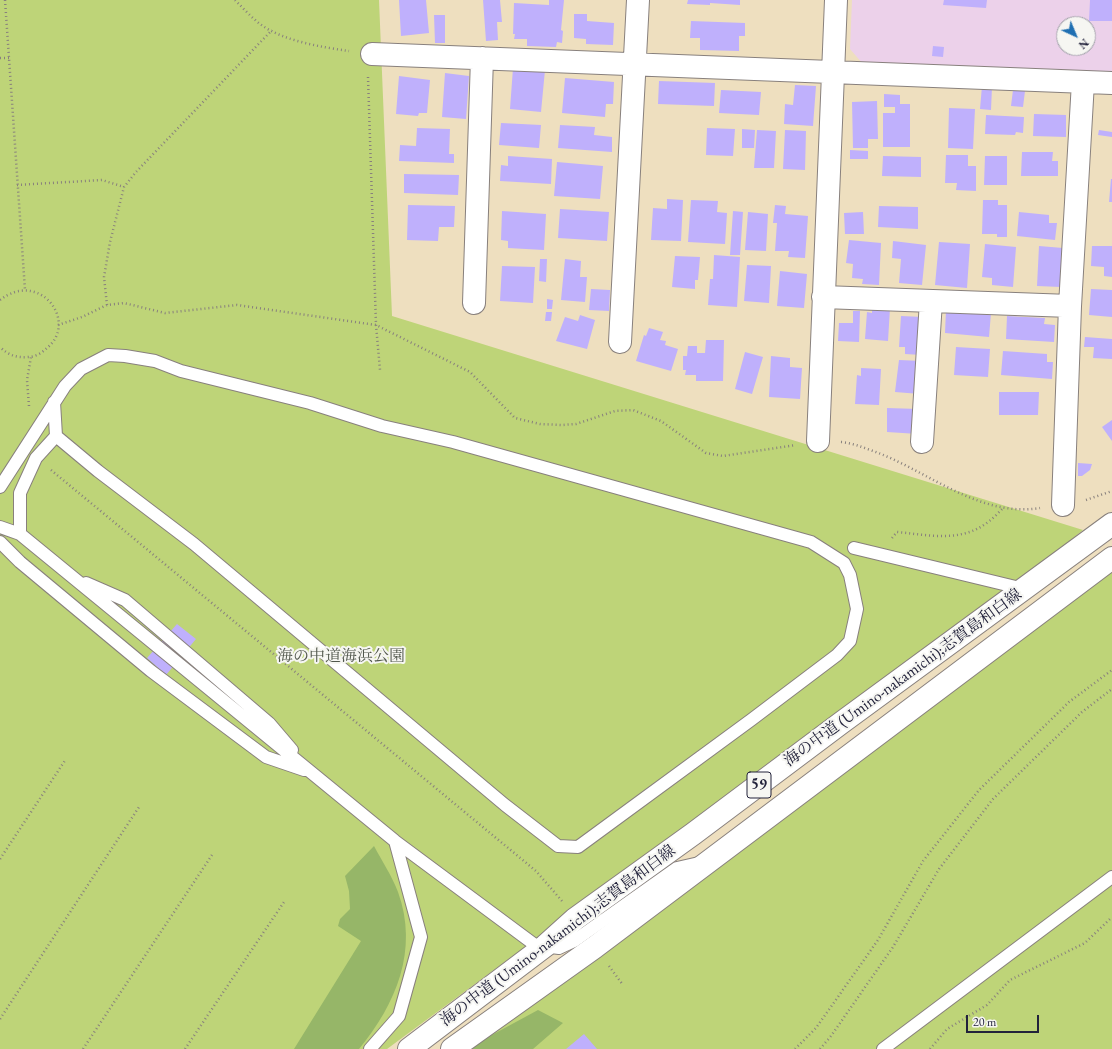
<!DOCTYPE html>
<meta charset="utf-8">
<style>
body{margin:0}
#map{position:relative;width:1112px;height:1049px;overflow:hidden;background:#eedfbf;font-family:"EB Garamond",serif}
canvas{display:block}
.north{position:absolute;left:1056px;top:16px;width:40px;height:40px;box-sizing:border-box;background:#f6f6f2;border:1px solid #a1a1a9;border-radius:50%;rotate:136deg;font-size:11px;font-weight:700;line-height:16px;text-align:center;color:#22223b}
.north::after{content:'';display:block;margin:auto;width:14px;height:18px;background:#1f6fb2;clip-path:polygon(50% 0,100% 100%,50% 72%,0 100%)}
.scale{position:absolute;left:966px;top:1015px;width:73px;height:18px;box-sizing:border-box;border:2px solid #22223b;border-top:0;padding-left:5px;font-size:12px;line-height:14px;white-space:nowrap;color:#22223b;-webkit-text-stroke:3px #f6f6f2;paint-order:stroke}
</style>
<div id="map">
<canvas width="1112" height="1049"></canvas>
<div class="north">N</div>
<div class="scale">20 m</div>
</div>
<script>
const g = document.querySelector('canvas').getContext('2d');
g.lineJoin = 'round';
function fillPath(path, color) { g.fillStyle = color; g.fill(path, 'evenodd'); }
function strokePath(path, color, width, dash) { g.strokeStyle = color; g.lineWidth = width; g.lineCap = dash ? 'butt' : 'round'; g.setLineDash(dash || []); g.stroke(path); }
function drawText(font, color, halo, rows, align = 'center') {
  g.font = font + ' "EB Garamond","Noto Serif JP",serif'; g.lineWidth = 4; g.setLineDash([]); g.textBaseline = 'middle'; g.strokeStyle = halo; g.fillStyle = color; for (const [text, x, y, turn = 0] of rows) {
    g.save(); g.translate(x, y); g.rotate((+turn || 0) * Math.PI / 180); g.textAlign = isNaN(turn) ? turn : align; if (halo) g.strokeText(text, 0, 0); g.fillText(text, 0, 0); g.restore();
  }
}
fillPath(new Path2D(`
 M 852,0 L 1112,0 L 1112,75 L 863,64 L 850,49 ZM 1064,24 L 1088,24 L 1088,48 L 1064,48 Z`), '#ecd1ea');
fillPath(new Path2D(`
 M 0,0 L 379,0 L 392,316 L 1083,530 L 1026,577 L 387,1049 L 0,1049 Z
 M 1112,568 L 1112,1049 L 460,1049 Z`), '#bed478');
fillPath(new Path2D(`
 M 374,846 C 382,861 392,876 398,892 C 419,950 396,1004 359,1049 L 294,1049 L 361,941 L 338,926 L 340,919 L 350,909 L 349,891 L 345,876 Z
 M 538,1010 L 563,1023 L 533,1049 L 466,1049 Z`), '#96b668');
fillPath(new Path2D(`
 M 399,0 L 426,0 L 429,33 L 401,36 Z
 M 483,0 L 500,0 L 502,22 L 497,22 L 498,40 L 486,41 Z
 M 549,0 L 564,0 L 561,30 L 563,31 L 562,43 L 557,42 L 556,47 L 527,46 L 527,39 L 514,39 L 515,34 L 513,34 L 514,3 L 549,5 Z
 M 688,0 L 740,0 L 740,5 L 710,3 L 710,5 L 687,4 Z
 M 944,0 L 987,0 L 986,8 L 943,5 Z
 M 1090,0 L 1112,0 L 1112,21 L 1089,21 Z
 M 574,14 L 587,14 L 587,21 L 614,23 L 613,45 L 586,44 L 586,39 L 574,38 Z
 M 434,15 L 445,15 L 445,43 L 435,43 Z
 M 691,21 L 745,23 L 745,36 L 739,36 L 739,51 L 700,50 L 700,38 L 690,38 Z
 M 933,46 L 944,47 L 943,57 L 932,56 Z
 M 513,68 L 545,70 L 541,112 L 510,109 Z
 M 445,73 L 469,76 L 466,119 L 442,117 Z
 M 399,76 L 430,80 L 427,113 L 419,113 L 418,116 L 396,114 Z
 M 565,78 L 614,82 L 613,104 L 606,104 L 605,117 L 562,113 Z
 M 659,81 L 715,83 L 714,106 L 658,104 Z
 M 795,85 L 816,86 L 813,126 L 784,124 L 785,104 L 793,105 Z
 M 982,86 L 992,87 L 991,110 L 980,109 Z
 M 721,90 L 761,92 L 759,115 L 719,113 Z
 M 1013,90 L 1025,91 L 1023,107 L 1011,106 Z
 M 884,94 L 900,95 L 900,104 L 910,104 L 910,147 L 883,147 L 883,113 L 895,113 L 895,107 L 884,107 Z
 M 877,101 L 878,139 L 868,139 L 868,148 L 853,148 L 852,102 Z
 M 949,108 L 975,109 L 973,149 L 948,148 Z
 M 1034,114 L 1066,115 L 1066,137 L 1033,136 Z
 M 986,115 L 1024,117 L 1023,133 L 1016,132 L 1015,135 L 985,134 Z
 M 501,123 L 541,125 L 539,148 L 499,145 Z
 M 560,125 L 595,127 L 594,135 L 612,137 L 612,152 L 558,148 Z
 M 417,128 L 450,129 L 449,154 L 454,154 L 454,163 L 399,161 L 400,145 L 416,146 Z
 M 707,128 L 735,129 L 733,156 L 706,155 Z
 M 742,129 L 755,130 L 754,148 L 742,148 Z
 M 757,130 L 776,131 L 774,168 L 754,168 Z
 M 785,130 L 806,131 L 805,170 L 783,169 Z
 M 1099,130 L 1112,132 L 1112,137 L 1098,135 Z
 M 850,150 L 868,151 L 868,159 L 850,159 Z
 M 1022,152 L 1053,152 L 1052,161 L 1058,161 L 1058,176 L 1021,176 Z
 M 946,155 L 968,155 L 968,166 L 976,166 L 976,191 L 956,190 L 957,183 L 945,183 Z
 M 508,156 L 552,159 L 551,184 L 500,181 L 501,165 L 508,166 Z
 M 883,156 L 921,157 L 921,177 L 882,176 Z
 M 985,156 L 1007,156 L 1007,185 L 984,185 Z
 M 557,162 L 603,166 L 600,199 L 554,196 Z
 M 404,174 L 459,175 L 458,195 L 404,193 Z
 M 1111,179 L 1112,179 L 1112,202 L 1109,202 Z
 M 667,199 L 683,200 L 681,241 L 651,240 L 653,208 L 667,209 Z
 M 691,200 L 718,201 L 717,212 L 727,213 L 725,244 L 688,242 Z
 M 983,200 L 998,200 L 998,205 L 1007,205 L 1007,237 L 997,237 L 997,234 L 982,234 Z
 M 408,205 L 455,206 L 454,227 L 439,227 L 438,241 L 407,240 Z
 M 775,205 L 786,206 L 785,214 L 808,216 L 805,258 L 788,257 L 789,251 L 775,251 L 777,223 L 773,223 Z
 M 879,206 L 918,207 L 918,229 L 878,227 Z
 M 560,209 L 609,212 L 607,241 L 558,238 Z
 M 502,211 L 546,214 L 544,250 L 508,248 L 508,241 L 501,240 Z
 M 733,211 L 743,212 L 740,255 L 730,255 Z
 M 748,212 L 768,214 L 766,251 L 745,250 Z
 M 863,212 L 864,234 L 845,234 L 844,213 Z
 M 1019,212 L 1049,215 L 1049,223 L 1057,223 L 1055,240 L 1017,236 Z
 M 849,240 L 881,243 L 879,285 L 862,284 L 863,279 L 852,278 L 853,264 L 846,263 Z
 M 893,241 L 926,245 L 922,285 L 899,283 L 901,259 L 892,258 Z
 M 939,242 L 970,244 L 967,288 L 935,285 Z
 M 985,244 L 1016,247 L 1013,287 L 992,285 L 992,278 L 982,277 Z
 M 1039,246 L 1063,248 L 1061,287 L 1037,286 Z
 M 1092,246 L 1112,246 L 1112,277 L 1104,276 L 1104,267 L 1091,266 Z
 M 714,255 L 740,257 L 737,307 L 708,305 L 710,279 L 713,279 Z
 M 675,256 L 700,257 L 698,280 L 695,280 L 695,289 L 672,287 Z
 M 540,259 L 547,259 L 546,282 L 539,281 Z
 M 565,259 L 581,261 L 580,277 L 587,277 L 585,302 L 561,300 Z
 M 747,265 L 771,266 L 769,303 L 744,301 Z
 M 502,266 L 535,267 L 533,303 L 500,301 Z
 M 780,271 L 807,274 L 804,308 L 777,306 Z
 M 591,289 L 610,290 L 609,311 L 589,310 Z
 M 1091,289 L 1112,290 L 1112,317 L 1089,315 Z
 M 547,299 L 553,300 L 552,309 L 547,309 Z
 M 872,306 L 890,308 L 888,341 L 865,339 L 867,312 L 872,313 Z
 M 946,310 L 991,313 L 989,337 L 945,333 Z
 M 853,311 L 860,311 L 859,342 L 838,341 L 839,323 L 853,323 Z
 M 546,312 L 552,312 L 551,321 L 545,321 Z
 M 580,315 L 595,320 L 587,349 L 556,341 L 565,317 L 578,321 Z
 M 901,316 L 923,317 L 922,355 L 905,354 L 905,347 L 899,347 Z
 M 1007,316 L 1045,318 L 1044,324 L 1055,325 L 1054,342 L 1006,339 Z
 M 649,328 L 663,332 L 660,340 L 666,341 L 665,345 L 678,349 L 671,371 L 636,361 L 644,335 L 646,336 Z
 M 1085,337 L 1112,339 L 1112,359 L 1093,358 L 1094,347 L 1084,347 Z
 M 706,340 L 724,340 L 723,381 L 696,381 L 696,375 L 685,375 L 686,370 L 683,370 L 683,356 L 687,356 L 688,346 L 697,346 L 697,353 L 705,353 Z
 M 956,347 L 990,349 L 988,377 L 954,375 Z
 M 1003,351 L 1047,354 L 1047,362 L 1053,362 L 1052,379 L 1001,375 Z
 M 745,352 L 763,357 L 752,394 L 735,389 Z
 M 771,356 L 790,358 L 790,367 L 802,368 L 800,399 L 769,397 Z
 M 899,360 L 922,361 L 920,394 L 895,392 Z
 M 861,368 L 881,369 L 879,405 L 855,404 L 857,375 L 861,376 Z
 M 999,392 L 1039,392 L 1038,415 L 999,415 Z
 M 887,408 L 919,409 L 918,434 L 887,432 Z
 M 1112,420 L 1112,441 L 1102,427 Z
 M 1078,463 L 1092,464 L 1090,470 L 1082,476 L 1078,476 Z
 M 177,624 L 196,639 L 166,675 L 147,658 Z
 M 584,1034 L 597,1049 L 566,1049 Z`), '#bfb0fc');
const lane = new Path2D(`
 M 54,402 L 56,436 L 36,458 L 20,493 L 20,534 L 395,841 L 535,945 L 559,948 L 574,941 L 677,868 L 699,863
 M 0,487 L 65,386 L 81,369 L 108,355 L 125,356 L 155,361 L 181,371 L 310,403 L 382,426 L 453,442 L 811,542 L 844,563 L 850,575 L 857,609 L 850,641 L 837,655 L 751,720 L 578,847 L 558,846 L 505,805 L 194,544 L 98,471 L 56,436
 M 0,527 L 20,534
 M 0,542 L 20,562 L 151,671 L 266,757 L 304,770
 M 854,548 L 1024,589
 M 86,583 L 125,600 L 269,723 L 292,750
 M 370,1049 L 399,1016 L 421,937 L 395,841
 M 883,1049 L 1112,877`);
const street = new Path2D(`
 M 372,54 L 1112,83
 M 823,297 L 1070,306
 M 474,303 L 482,58
 M 620,342 L 638,0
 M 818,441 L 836,0
 M 922,442 L 931,301
 M 1063,505 L 1070,306 L 1083,82`);
const primary = new Path2D(`
 M 409,1049 L 545,946 L 575,919 L 693,834 L 841,723 L 1112,524
 M 452,1049 L 595,947 L 1112,558`);
strokePath(lane, '#88807d', 14);
strokePath(street, '#88807d', 24);
strokePath(primary, '#88807d', 24);
strokePath(new Path2D(`
 M 5,0 L 25,290
 M 235,0 C 243,8 251,17 260,24 C 283,41 321,47 349,51
 M 0,58 L 9,58
 M 368,77 L 376,325 L 380,370
 M 17,185 L 102,180 L 124,187
 M 0,300 C 40,269 79,322 47,348 C 42,353 35,357 28,357 C 17,358 8,355 0,347
 M 107,305 L 104,277 L 110,242 L 124,187 L 136,172 L 272,30
 M 58,325 L 82,317 L 107,305 L 124,303 L 165,313 L 237,305 L 376,325 L 470,372 L 515,418 L 540,424 L 562,425 L 576,424 L 615,411 L 633,410 L 661,421 L 706,453 L 723,456 L 796,445
 M 29,406 L 27,380 L 31,357
 M 841,442 C 852,443 862,447 873,451 C 927,470 979,518 1040,508
 M 51,470 L 536,871 L 562,901
 M 1086,500 L 1112,491
 M 892,538 L 897,532 C 929,535 961,543 988,522 C 994,518 999,512 1004,507
 M 0,859 L 66,759
 M 609,966 L 623,985
 M 0,1019 L 139,807
 M 83,1049 L 212,855
 M 185,1049 L 284,902
 M 795,1049 L 816,1028 L 878,940 L 923,861 L 979,790 L 1069,702 L 1112,670
 M 820,1049 L 831,1036 L 893,947 L 939,869 L 993,799 L 1082,712 L 1112,689
 M 930,1049 L 947,1029 L 987,1005 L 1010,980 L 1085,943 L 1112,917`), '#88807d', 2.5, [1, 3]);
strokePath(lane, '#fff', 12);
strokePath(street, '#fff', 22);
strokePath(primary, '#fff', 22);
for (const [x, y, w] of [
 [759,785,24]
]) { const box = new Path2D(); box.roundRect(x - w / 2, y - 13, w, 26, 3); g.fillStyle = '#f6f6f2'; g.fill(box); strokePath(box, '#22223b', 1); }
drawText('bold 15px', '#22223b', null, [
 ["59",759,785]
]);
drawText('16px', '#51574d', '#f6f6f2', [
 ["海の中道海浜公園",341,657]
]);
drawText('16px', '#22223b', '#f6f6f2', [
 ["海の中道 (Umino-nakamichi);志賀島和白線",903,678,-36],
 ["海の中道 (Umino-nakamichi);志賀島和白線",558,936,-37]
]);
</script>
